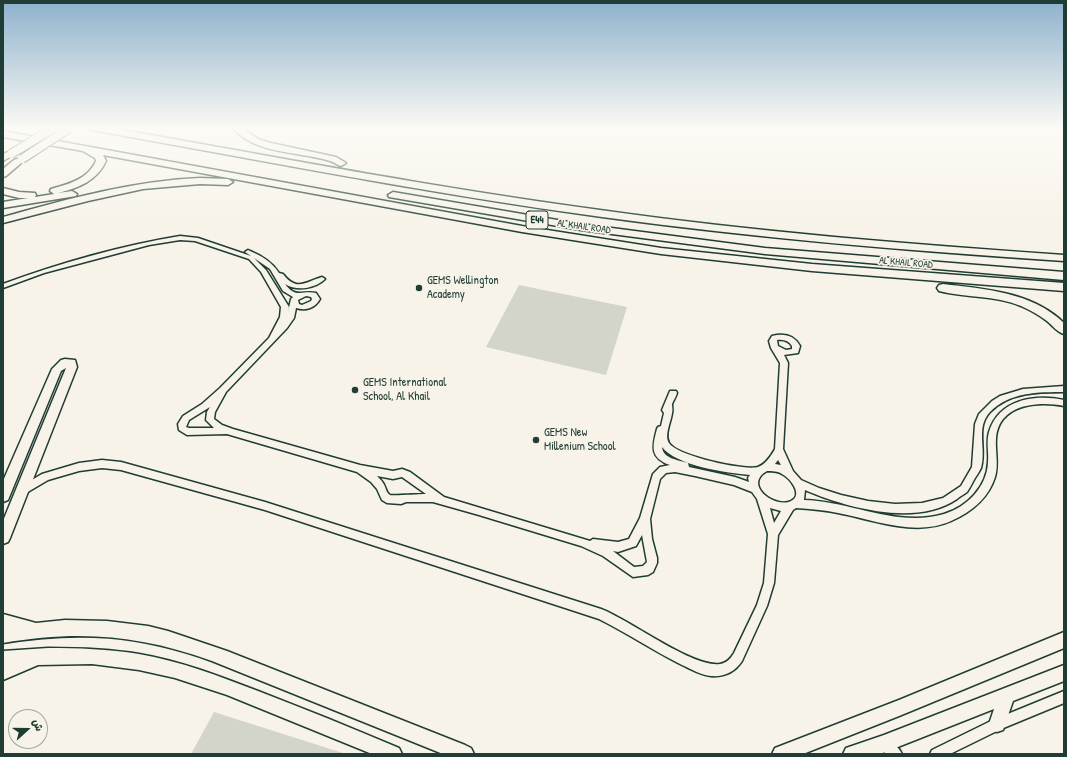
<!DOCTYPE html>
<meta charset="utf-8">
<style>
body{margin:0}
#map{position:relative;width:1067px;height:757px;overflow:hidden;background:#f7f3e8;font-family:"Patrick Hand","Playpen Sans Arabic",sans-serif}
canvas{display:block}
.frame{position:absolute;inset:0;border:4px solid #1f3d34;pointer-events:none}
.north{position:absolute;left:8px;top:709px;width:40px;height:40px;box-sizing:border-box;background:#f7f3e8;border:1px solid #a1aaa0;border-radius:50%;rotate:69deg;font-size:11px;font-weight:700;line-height:16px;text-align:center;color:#1f3d34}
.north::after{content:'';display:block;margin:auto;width:14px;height:18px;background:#1f3d34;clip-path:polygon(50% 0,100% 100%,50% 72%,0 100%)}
</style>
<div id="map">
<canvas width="1067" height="757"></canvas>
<div class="frame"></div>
<div class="north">ش</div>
</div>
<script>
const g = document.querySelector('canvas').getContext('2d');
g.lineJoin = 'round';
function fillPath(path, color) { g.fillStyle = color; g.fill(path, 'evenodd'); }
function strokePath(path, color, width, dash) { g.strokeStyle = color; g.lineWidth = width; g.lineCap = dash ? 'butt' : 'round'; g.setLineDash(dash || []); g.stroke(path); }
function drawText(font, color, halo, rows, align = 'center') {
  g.font = font + ' "Patrick Hand",sans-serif'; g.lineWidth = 3.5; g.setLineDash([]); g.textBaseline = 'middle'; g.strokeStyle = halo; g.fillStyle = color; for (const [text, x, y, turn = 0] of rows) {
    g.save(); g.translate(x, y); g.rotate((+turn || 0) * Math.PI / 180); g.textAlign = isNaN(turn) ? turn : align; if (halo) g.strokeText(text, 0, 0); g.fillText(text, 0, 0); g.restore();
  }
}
fillPath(new Path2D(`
 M 519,285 L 627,307 L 606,375 L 486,347 Z
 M 214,712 L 346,754 L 191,754 Z`), '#d3d5ca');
const street = new Path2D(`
 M 180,236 L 198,238 L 251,256 L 245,252 L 248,250 L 250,251 C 262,256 272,262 279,273 L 283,274 C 297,292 305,282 322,277 L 325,279 C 316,288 297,292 285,284 C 296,299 302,290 316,293 L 320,299 C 315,308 306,311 296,308 L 294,318 L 287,328 L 226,392 L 215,412 L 214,419 L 222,425 L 233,429 L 360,465 L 393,471 L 402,469 L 410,472 L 444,497 L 590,541 L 593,539 L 618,542 L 629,539 L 640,518 L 653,474 L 660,467 L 670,465 C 650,458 652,447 657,429 L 658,427 L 661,426 L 664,413 L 662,410 L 670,391 L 676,391 L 677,393 C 676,397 673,401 672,404 C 672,407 673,410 672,413 C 671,422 664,435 669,443 C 677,456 745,471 758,467 C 766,464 771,456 775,449 L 780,363 L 771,348 L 769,341 L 772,336 C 784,333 794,335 800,346 L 798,353 L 784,355 L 788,363 L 783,449 L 793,471 L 801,480 L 819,488 L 841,495 L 868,501 L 895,504 L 922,503 L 943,498 L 961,486 L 972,467 L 975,424 L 979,414 L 992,401 L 1000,396 L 1023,389 L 1064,386 L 1064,392 C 1039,392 1009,392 990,412 C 975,428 987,449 981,468 C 979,472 977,475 975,478 C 972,483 970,488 967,492 C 965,494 960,496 957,499 C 916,527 847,508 805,490 L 804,500 C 851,501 897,528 944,514 C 967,507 987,487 988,462 C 989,452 986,442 989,432 C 999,399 1035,394 1064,400 L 1064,406 C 1038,401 999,404 996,438 C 995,452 999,464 995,477 C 988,499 971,512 951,521 C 916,537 874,520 838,513 C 824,510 810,509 796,508 L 793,510 L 778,535 L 774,583 L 767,606 L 742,661 C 735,672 724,677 711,676 C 701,675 691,669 682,665 C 654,651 627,633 599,619 L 265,510 L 121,470 L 102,468 L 79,471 L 48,480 L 26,493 L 23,494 L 20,493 L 18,490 L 20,487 L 42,474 L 79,463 L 102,460 L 121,462 L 265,502 L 601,609 C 630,620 693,668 720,664 C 727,663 731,658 734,653 L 757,605 L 764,583 L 768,534 L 757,499 L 752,492 L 734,485 L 695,476 L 675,472 L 666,473 L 660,479 L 650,519 L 652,539 L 657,558 L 657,563 L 653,572 L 648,575 L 633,577 L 603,556 L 581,546 L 479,515 L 433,502 L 406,502 L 401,504 L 387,503 L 382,500 L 377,489 L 371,482 L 357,472 L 227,434 L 187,435 L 179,430 L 178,424 L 183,416 L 202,404 L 220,388 L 269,338 L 280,317 L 281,307 L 261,272 L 249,259 L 195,241 L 180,240 L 149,245 L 44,273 L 3,288 L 3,284 C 60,263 120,246 180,236 ZM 254,258 L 270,269 L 283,291 L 293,297 L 291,299 L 288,312 L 289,307 L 266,270 ZM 306,296 L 311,297 L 312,299 L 311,301 L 302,305 L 299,304 L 298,300 ZM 777,340 C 784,339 789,341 792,346 L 792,349 L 786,350 L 778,346 ZM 210,407 L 207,412 L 206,420 L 214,428 L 189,428 L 186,427 L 189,420 ZM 662,447 C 676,466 728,473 750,475 L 748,478 L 749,482 L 735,477 L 689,467 L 688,463 C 679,460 663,459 662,447 ZM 778,460 L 781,465 L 775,464 ZM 767,471 C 772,471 778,471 782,474 C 790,478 804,495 791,501 C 776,509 742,485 767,471 ZM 377,476 L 393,479 L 402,477 L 426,494 C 420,494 392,496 390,495 C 386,493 386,487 383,483 C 382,481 379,478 377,476 ZM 770,508 L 781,511 L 774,523 ZM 642,535 L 647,562 L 643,566 L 634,567 L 613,551 L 618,552 L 636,546 Z
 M 1064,691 L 1064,703 L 1001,729 L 950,754 L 930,754 L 932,750 L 993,720 Z
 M 884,738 C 891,741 899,747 902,754 L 886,754 L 880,748 L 878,744 L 880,740 Z`);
const secondary = new Path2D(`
 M 65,359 L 75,360 L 77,367 L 10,538 L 8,542 L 3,544 L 3,521 L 66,368 L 61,371 L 8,500 L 3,502 L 3,481 L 52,369 L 61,360 Z
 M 3,614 L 36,623 L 65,620 L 107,621 L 148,626 L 168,631 L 227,651 L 465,745 L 471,748 L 474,754 L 443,754 L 212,661 C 139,635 80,630 3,643 Z
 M 1064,632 L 1064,648 L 899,716 L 803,754 L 772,754 L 775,748 L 899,700 Z
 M 48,648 C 78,648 109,649 139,654 C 180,661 219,676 258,691 C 305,709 352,728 399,748 L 402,754 L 372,754 L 227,695 L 175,678 L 139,670 L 92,664 L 38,665 L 3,680 L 3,651 Z
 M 1064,665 L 1064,681 L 1013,701 L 1003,730 L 997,732 L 991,730 L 989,724 L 994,709 L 880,754 L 843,754 L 846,748 L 884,735 Z`);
const highway = new Path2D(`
 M 87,127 L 106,127 C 271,156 435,188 600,210 C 754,232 909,244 1064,255 L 1064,261 C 910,251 755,238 602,217 C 431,194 261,160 91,130 Z
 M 232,127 L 241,127 L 258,139 L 271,143 L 336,157 L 346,163 L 341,166 C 337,165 334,162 330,161 C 298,151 255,155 232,127 Z
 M 3,131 L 522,226 L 661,248 L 812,264 L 1064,283 L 1064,291 L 812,271 L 661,254 L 522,232 L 103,155 L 106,161 C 97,181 78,188 58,193 L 72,191 L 77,194 L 76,196 L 3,208 L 3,202 L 28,198 L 19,198 L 3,194 L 3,188 L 19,192 L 35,193 L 36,195 L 35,197 L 54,194 L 50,191 L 51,189 C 69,184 88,179 96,161 L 95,158 L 83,151 L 3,137 Z
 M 8,152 L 13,155 L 3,161 L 3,154 Z
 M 17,159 L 20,160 L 22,162 L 20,164 L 6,176 L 3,177 L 3,169 L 14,160 Z
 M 200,178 L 228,179 L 233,182 L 228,185 L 200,184 L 143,189 L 88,201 L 3,223 L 3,217 C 68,199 132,181 200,178 Z
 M 393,192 L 581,224 L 765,248 L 1064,272 L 1064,280 L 765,254 L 581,230 L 389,197 L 388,195 Z
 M 943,284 C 985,289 1032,292 1064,323 L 1064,334 C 1057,332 1053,326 1047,321 C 1039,315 1030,310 1021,306 C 994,295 966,298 939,291 L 937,288 L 939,285 Z`);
strokePath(street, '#1f3d34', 3);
strokePath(secondary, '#1f3d34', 3);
strokePath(highway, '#1f3d34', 3);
fillPath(street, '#f7f3e8');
fillPath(secondary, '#f7f3e8');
fillPath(highway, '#f7f3e8');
const secondaryBridge = new Path2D(`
 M 11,154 L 55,127
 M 22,159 L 71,127`);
strokePath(secondaryBridge, '#1f3d34', 10, []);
strokePath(secondaryBridge, '#f7f3e8', 8);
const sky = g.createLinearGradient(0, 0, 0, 233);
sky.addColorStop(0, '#8db1cc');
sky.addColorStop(0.55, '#fbfaf5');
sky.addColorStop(1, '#fbfaf500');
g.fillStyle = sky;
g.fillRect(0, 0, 1067, 233);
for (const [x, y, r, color] of [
 [419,288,4,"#1f3d34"],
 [355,390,4,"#1f3d34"],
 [536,440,4,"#1f3d34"]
]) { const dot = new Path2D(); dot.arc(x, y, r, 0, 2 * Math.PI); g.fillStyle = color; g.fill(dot); strokePath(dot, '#f7f3e8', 1.5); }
drawText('10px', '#1f3d34', '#f7f3e8', [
 ["AL KHAIL ROAD",584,227,8],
 ["AL KHAIL ROAD",906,263,5]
]);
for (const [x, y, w] of [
 [537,220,22]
]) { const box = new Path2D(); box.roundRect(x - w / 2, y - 9, w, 18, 3); g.fillStyle = '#f7f3e8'; g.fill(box); strokePath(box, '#1f3d34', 1); }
drawText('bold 11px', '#1f3d34', null, [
 ["E44",537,220]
]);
drawText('12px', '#1f3d34', '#f7f3e8', [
 ["GEMS Wellington",427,281],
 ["Academy",427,295],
 ["GEMS International",363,383],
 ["School, Al Khail",363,397],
 ["GEMS New",544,433],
 ["Millenium School",544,447]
], 'left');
</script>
